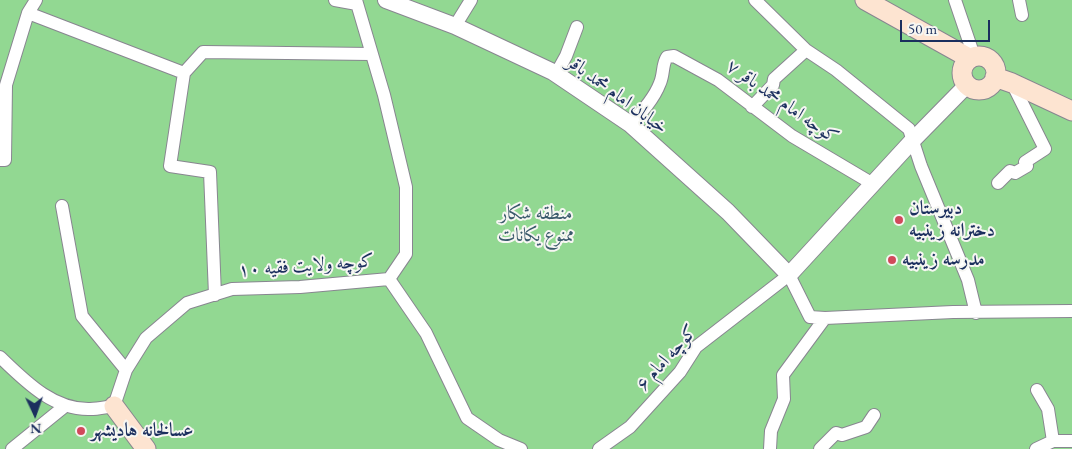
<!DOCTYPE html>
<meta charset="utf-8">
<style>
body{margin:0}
#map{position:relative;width:1072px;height:449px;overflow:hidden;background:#f4ddc3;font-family:"EB Garamond",serif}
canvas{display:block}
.north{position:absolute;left:10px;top:389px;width:50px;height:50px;-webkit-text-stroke:4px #f6f6f2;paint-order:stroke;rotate:177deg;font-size:14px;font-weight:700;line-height:20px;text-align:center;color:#1b2f5e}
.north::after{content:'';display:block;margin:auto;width:18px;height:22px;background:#1b2f5e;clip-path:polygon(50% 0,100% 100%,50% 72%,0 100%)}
.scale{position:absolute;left:900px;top:20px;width:90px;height:22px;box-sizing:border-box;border:2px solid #1b2f5e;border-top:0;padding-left:6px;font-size:15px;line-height:18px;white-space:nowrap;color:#1b2f5e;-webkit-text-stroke:4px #f6f6f2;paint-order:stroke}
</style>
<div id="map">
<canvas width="1072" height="449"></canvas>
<div class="north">N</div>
<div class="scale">50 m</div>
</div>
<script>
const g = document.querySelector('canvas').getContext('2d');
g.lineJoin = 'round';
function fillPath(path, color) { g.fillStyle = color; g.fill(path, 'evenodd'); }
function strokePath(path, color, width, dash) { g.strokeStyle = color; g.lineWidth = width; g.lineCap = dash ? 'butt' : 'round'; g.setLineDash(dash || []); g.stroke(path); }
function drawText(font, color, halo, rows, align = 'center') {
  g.font = font + ' "EB Garamond",Amiri,serif'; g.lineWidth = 4; g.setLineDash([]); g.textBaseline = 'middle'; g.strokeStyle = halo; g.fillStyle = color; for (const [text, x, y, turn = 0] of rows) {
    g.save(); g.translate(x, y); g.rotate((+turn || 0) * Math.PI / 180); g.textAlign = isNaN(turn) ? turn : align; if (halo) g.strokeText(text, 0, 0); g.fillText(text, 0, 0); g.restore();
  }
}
fillPath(new Path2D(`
 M 0,0 L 1072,0 L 1072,449 L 0,449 Z`), '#92d892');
const minor = new Path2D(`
 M 335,0 L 357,4
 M 755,0 L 806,50 L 836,70 L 909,129 L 921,166 L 968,280 L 976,313
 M 955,0 L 974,56
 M 1019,0 L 1022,15
 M 28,13 L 184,73 L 203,52 L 371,54
 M 455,26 L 471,0
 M 184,73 L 170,166 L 210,172 L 215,295
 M 556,74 L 566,56 L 577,27
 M 752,107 L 773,85 L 774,79 L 806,50
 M 630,124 C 642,112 654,99 660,83 C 664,74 662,64 667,57 L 674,56 L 718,80 L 792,136 L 873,184
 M 0,160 L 5,160 L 6,85 L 28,13 L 36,0
 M 998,183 L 1010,171 L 1015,173 L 1027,166 L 1025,162 L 1045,149 L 1012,83
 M 62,206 L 82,316 L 126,370
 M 389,279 L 426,333 L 467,418 L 499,440 L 521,449
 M 0,357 C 25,381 53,410 90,409 C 98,409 106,407 114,406 L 126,370 L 146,338 L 187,303 L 232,289 L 300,287 L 389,279 L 406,254 L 406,187 L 384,95 L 356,0
 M 1037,390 L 1048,409 L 1053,441
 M 12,449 L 65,406
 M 599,449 L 630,427 L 680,372 L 696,347 L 789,275 L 810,317 L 825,318 L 953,312 L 1072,311
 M 770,449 L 771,431 L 784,399 L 783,375 L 825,318
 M 820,449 L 836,433 L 842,435 L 866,427 L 874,415
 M 1036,449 L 1053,441 L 1072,441`);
const tertiary = new Path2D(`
 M 386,0 L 455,26 L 553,72 L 630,124 L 728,212 L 789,275 L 913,140 L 967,85`);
const secondary = new Path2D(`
 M 865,0 L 969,58
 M962 73a17 17 0 1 1 34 0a17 17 0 1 1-34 0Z
 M 995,77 L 1012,83 L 1072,111
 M 114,406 L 146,449`);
strokePath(minor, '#888690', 14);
strokePath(tertiary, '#888690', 18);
strokePath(secondary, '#888690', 21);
strokePath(minor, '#fff', 12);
strokePath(tertiary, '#fff', 16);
strokePath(secondary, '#fde4d1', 19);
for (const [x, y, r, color] of [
 [899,220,5,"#d1495b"],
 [892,260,5,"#d1495b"],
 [81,431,5,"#d1495b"]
]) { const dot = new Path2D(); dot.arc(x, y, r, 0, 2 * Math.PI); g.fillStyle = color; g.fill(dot); strokePath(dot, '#f6f6f2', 2); }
drawText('19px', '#1b2f5e', '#f6f6f2', [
 ["خیابان امام محمد باقر",617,95,36],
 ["کوچه امام محمد باقر ۷",782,102,35],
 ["کوچه ولایت فقیه ۱۰",306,266,-4],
 ["کوچه امام ۶",667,358,-48]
]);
drawText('bold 19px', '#1b2f5e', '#f6f6f2', [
 ["دبیرستان",909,209],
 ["دخترانه زینبیه",909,231],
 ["مدرسه زینبیه",902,260],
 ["عسالخانه هادیشهر",91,431]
], 'left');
drawText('19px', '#39596b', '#f6f6f2', [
 ["منطقه شکار",536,214],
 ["ممنوع یکانات",536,236]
]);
</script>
